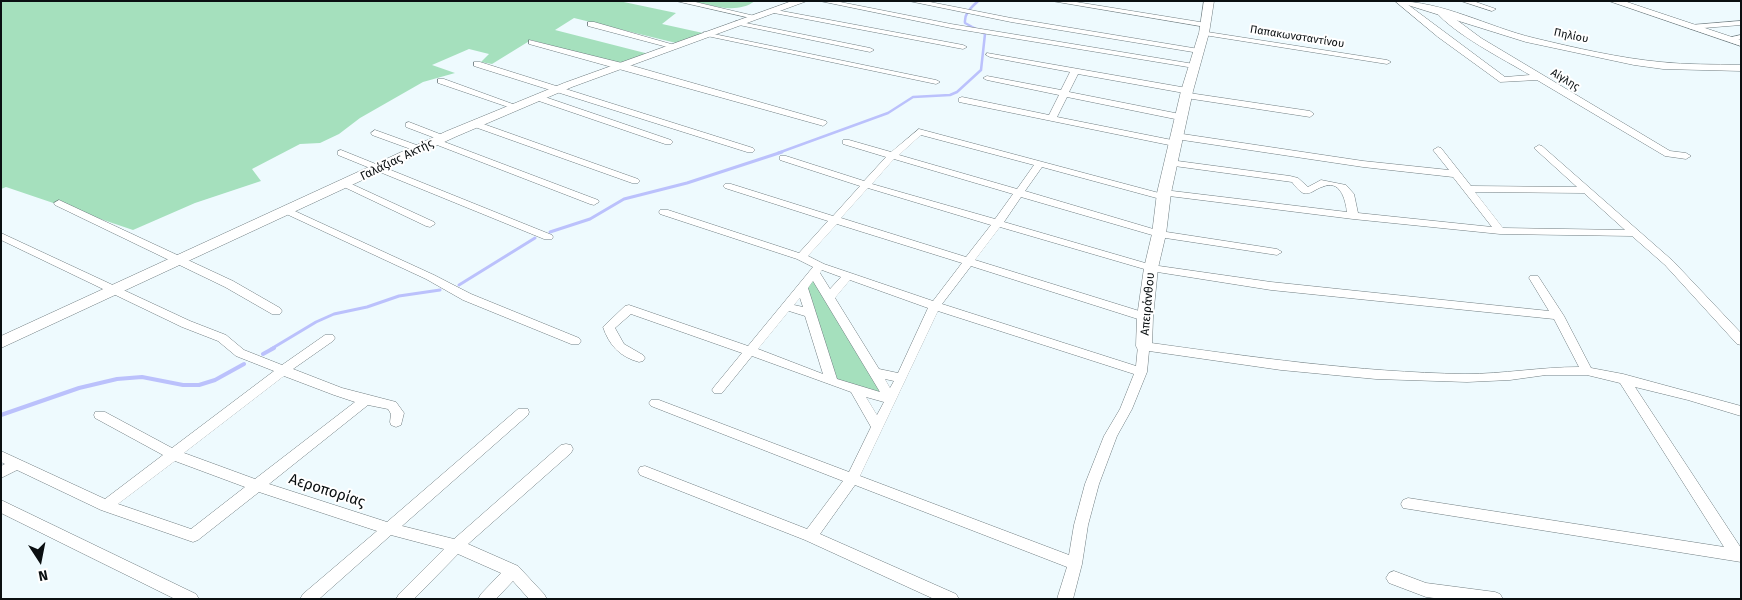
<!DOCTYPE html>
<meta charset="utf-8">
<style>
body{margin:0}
#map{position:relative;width:1742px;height:600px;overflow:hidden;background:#eefafe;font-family:"Fira Sans",sans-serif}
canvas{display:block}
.frame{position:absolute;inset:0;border:2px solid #0a0f11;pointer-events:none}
.north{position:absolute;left:15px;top:535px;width:50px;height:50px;-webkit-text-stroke:4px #fff;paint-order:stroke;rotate:169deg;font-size:14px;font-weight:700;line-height:20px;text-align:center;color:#0a0f11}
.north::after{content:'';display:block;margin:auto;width:18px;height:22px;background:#0a0f11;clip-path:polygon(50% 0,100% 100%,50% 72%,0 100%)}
</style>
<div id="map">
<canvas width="1742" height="600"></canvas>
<div class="frame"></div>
<div class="north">N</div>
</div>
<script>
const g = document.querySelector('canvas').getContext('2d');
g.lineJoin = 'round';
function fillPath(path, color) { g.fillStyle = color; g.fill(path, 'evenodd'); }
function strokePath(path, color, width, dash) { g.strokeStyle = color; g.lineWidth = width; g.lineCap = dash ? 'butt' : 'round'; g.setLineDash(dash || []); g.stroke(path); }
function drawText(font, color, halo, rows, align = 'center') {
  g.font = font + ' "Fira Sans",sans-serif'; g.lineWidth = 4; g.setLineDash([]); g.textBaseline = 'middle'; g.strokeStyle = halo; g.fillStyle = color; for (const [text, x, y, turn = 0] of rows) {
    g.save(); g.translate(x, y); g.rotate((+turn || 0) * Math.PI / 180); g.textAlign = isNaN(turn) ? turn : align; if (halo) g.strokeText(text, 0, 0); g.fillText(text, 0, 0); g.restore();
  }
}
fillPath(new Path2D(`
 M 1,1 L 619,1 L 676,13 L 662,24 L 703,33 L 676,43 L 574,18 L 555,30 L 649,54 L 621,63 L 613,63 L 531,40 L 492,64 L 481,62 L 489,54 L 469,49 L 432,65 L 455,73 L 423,82 L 360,118 L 339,134 L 320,143 L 300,144 L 252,169 L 261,181 L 195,203 L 133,230 L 6,187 L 1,189 Z
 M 691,1 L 755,1 C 736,15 712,5 691,1 Z
 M 814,279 L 882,394 L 837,379 L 807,288 Z`), '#a5e0bd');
strokePath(new Path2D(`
 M 778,153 L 888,113 L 913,97 L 950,95 L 957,92 L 981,70 L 985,34 L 965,23 C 964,13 971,8 978,1`), '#bbc1fc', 2.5);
strokePath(new Path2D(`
 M 550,232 L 590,219 L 624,199 L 687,183 L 782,152
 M 459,285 L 535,238
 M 271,349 L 316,322 L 334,314 L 367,307 L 399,296 L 440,290`), '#bbc1fc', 3);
strokePath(new Path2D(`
 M 263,354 L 274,348
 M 1,415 L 79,388 L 117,379 L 142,377 L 183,385 L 199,385 L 215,380 L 244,364`), '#bbc1fc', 4);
const minor = new Path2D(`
 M 676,1 L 691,1 L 759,17 L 755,19 Z
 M 820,1 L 835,1 L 951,24 L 1194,64 L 1198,66 L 1194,68 L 951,28 Z
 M 909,1 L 925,1 L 1011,18 L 1199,49 L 1203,51 L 1199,53 L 1011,22 Z
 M 1052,1 L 1070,1 L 1206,23 L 1210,25 L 1206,27 Z
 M 1395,1 L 1403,1 L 1505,77 L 1530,75 C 1503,59 1454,34 1435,11 L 1436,9 L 1442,9 L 1481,38 L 1670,151 L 1686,153 L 1691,156 L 1686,159 L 1665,156 L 1537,80 L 1500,82 L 1438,37 Z
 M 1461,1 L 1473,1 L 1496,9 L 1492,11 Z
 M 771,9 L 963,45 L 967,47 L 963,49 L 774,13 L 770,11 Z
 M 736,21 L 870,48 L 874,50 L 870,52 L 739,25 L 736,25 Z
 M 1741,21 L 1741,25 L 1691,29 L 1687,27 L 1691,25 Z
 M 588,22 L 594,22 L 678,46 L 671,48 L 588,26 Z
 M 1201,31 L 1387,60 L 1391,62 L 1387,64 L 1204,35 L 1200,33 Z
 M 704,32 L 936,80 L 940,82 L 936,84 L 707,36 L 703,34 Z
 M 1741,35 L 1741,39 L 1727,41 L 1723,39 Z
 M 529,40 L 626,64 L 826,121 L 827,123 L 823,126 L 820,125 L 529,44 Z
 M 987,53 L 1187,88 L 1191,91 L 1189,93 L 1310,111 L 1314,114 L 1310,117 L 1186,98 L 1182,95 L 1184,93 L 1078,74 L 1069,92 L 1180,114 L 1184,117 L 1180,120 L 1067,97 L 1057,117 L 1177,141 L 1177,145 L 1174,146 L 959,102 L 959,98 L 962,97 L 1049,115 L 1059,95 L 987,80 L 983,78 L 987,76 L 1061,90 L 1070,72 L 990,57 L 986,55 Z
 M 474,62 L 480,62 L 753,148 L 755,150 L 753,152 L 747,152 L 474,66 Z
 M 438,79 L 444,79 L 521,107 L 520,109 L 514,109 L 438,83 Z
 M 539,95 L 671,140 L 673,142 L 671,144 L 665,144 L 536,100 L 535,98 Z
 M 475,121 L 638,179 L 640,181 L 638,183 L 632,183 L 472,126 L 471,124 Z
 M 409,122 L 445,136 L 447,138 L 442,141 L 598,200 L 599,202 L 594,205 L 590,204 L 432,143 L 430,141 L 435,138 L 406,127 L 406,123 Z
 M 919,129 L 1159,193 L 1164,190 L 1347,212 C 1345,198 1340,179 1322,187 C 1315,189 1311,195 1303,193 C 1299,191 1295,186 1292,182 L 1167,165 L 1167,161 L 1170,160 L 1290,176 L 1298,178 L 1308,187 L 1321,180 L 1346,185 L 1354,194 L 1358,213 L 1492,227 L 1453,177 L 1363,167 L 1176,139 L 1171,136 L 1176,133 L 1363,161 L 1449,170 L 1433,150 L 1438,147 L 1441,148 L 1471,186 L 1577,187 L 1534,148 L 1539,145 L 1542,146 L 1673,261 L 1741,333 L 1741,345 L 1737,344 L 1665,265 L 1632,236 L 1500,234 L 1353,219 L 1169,196 L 1167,199 L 1164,200 L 1042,167 L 1025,191 L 1160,231 L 1277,249 L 1282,252 L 1277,255 L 1159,237 L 1021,197 L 1004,222 L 1152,265 L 1271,282 L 1549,311 L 1529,278 L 1530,276 L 1538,276 L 1564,316 L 1591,368 L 1623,374 L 1741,406 L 1741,416 L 1688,400 L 1635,387 L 1741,548 L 1741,562 L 1403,508 L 1401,504 L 1403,500 L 1408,498 L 1724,547 L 1620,383 L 1587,375 L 1546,375 L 1510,380 L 1467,382 L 1376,379 L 1281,370 L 1149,351 L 1147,372 L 1132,409 L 1117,436 L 1099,484 L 1088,525 L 1082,564 L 1073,599 L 1057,599 L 1067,567 L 855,485 L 820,534 L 956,594 L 959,599 L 934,599 L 805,540 L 640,475 L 638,471 L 640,467 L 645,466 L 807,529 L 843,481 L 651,406 L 649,403 L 651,400 L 659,400 L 849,472 L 871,427 L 851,392 L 752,356 L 722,393 L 714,393 L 712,390 L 714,387 L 742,353 L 631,314 L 615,328 L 624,344 L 643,355 L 645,358 L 643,361 L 639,362 C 620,357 609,345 603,327 L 625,306 L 629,305 L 748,346 L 813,267 L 797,259 L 660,214 L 659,212 L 660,210 L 668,210 L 799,253 L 828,221 L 725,188 L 723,186 L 725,184 L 731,184 L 833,216 L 860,186 L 780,160 L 780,156 L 786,156 L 864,181 L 886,157 L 843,144 L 843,140 L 849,140 L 891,152 ZM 921,135 L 1034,165 L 1017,189 L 899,155 ZM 894,159 L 1013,194 L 995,219 L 872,184 ZM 868,188 L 991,225 L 966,257 L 841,218 ZM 1475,192 L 1584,193 L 1625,230 L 1503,228 ZM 837,224 L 962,263 L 933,301 L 824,264 L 808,256 ZM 1000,227 L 1151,271 L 1271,290 L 1554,319 L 1579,367 C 1541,367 1503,374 1465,374 C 1357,372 1251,357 1144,342 L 1138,346 L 1136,366 L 942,304 L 971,266 L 1141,320 L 1145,321 L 1151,317 L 1149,314 L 975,260 ZM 822,270 L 841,277 L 830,289 L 820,273 ZM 850,280 L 928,308 L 898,373 L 879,369 L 835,298 ZM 813,281 L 880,392 L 837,379 L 808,288 ZM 800,298 L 803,307 L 794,305 ZM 789,311 L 805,316 L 823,374 L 758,349 ZM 938,311 L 1134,374 L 1120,409 L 1104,436 L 1085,484 L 1074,525 L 1069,555 L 860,476 ZM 885,379 L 894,381 L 890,388 ZM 866,397 L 884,402 L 877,415 Z
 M 375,130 L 422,147 L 424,149 L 422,151 L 416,151 L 372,135 L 371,133 Z
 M 341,150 L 552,235 L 553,237 L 552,239 L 544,239 L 338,155 L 338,151 Z
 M 345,181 L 434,222 L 435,224 L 430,227 L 426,226 L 342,186 L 340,184 Z
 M 59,200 L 233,281 L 280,308 L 282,311 L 280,314 L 272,314 L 225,287 L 55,205 L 54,203 Z
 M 286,207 L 434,275 L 471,294 L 579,338 L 581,341 L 579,344 L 571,344 L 463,300 L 426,279 L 282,212 L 281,210 Z
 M 1,233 L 190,321 L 226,335 L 244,350 L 282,365 L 325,335 L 333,335 L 335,338 L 333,341 L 293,369 L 342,388 L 396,402 L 404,413 L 401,425 L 396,427 L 391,425 L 390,422 L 391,414 L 388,409 L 368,405 L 269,484 L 387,522 L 518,409 L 528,409 L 529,412 L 528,415 L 402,526 L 454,539 L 561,445 L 566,444 L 571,445 L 573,449 L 571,453 L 468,544 L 518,566 L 544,594 L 547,599 L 529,599 L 513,581 L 496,599 L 478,599 L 481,594 L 501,573 L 458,554 L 414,599 L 396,599 L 399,594 L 444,549 L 391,535 L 319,599 L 300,599 L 303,594 L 377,531 L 259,492 L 198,540 L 193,542 L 101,510 L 17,470 L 1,478 L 1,466 L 5,464 L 1,462 L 1,451 L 105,499 L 163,455 L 95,418 L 94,415 L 95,412 L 105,412 L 172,448 L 274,371 L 236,356 L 218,341 L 182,327 L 1,240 ZM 284,376 L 334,395 L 355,402 L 255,479 L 184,453 ZM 175,461 L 245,487 L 191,529 L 118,504 Z
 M 1,500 L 196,594 L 199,599 L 175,599 L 1,513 Z
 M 1394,571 L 1426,583 L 1495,592 L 1500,594 L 1503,599 L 1442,599 L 1426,597 L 1389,583 L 1386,578 L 1389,573 Z`);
const tertiary = new Path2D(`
 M 792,1 L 807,1 L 572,87 L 455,137 L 1,348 L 1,336 L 447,131 L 564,83 Z
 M 1204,1 L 1214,1 L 1209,33 L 1193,91 L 1171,193 L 1166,234 L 1158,268 L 1153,317 L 1152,346 L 1150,350 L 1144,351 L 1138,350 L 1136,346 L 1137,317 L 1144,268 L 1152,234 L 1157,193 L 1181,91 L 1199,33 Z
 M 1395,1 C 1443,1 1488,27 1534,38 C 1576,48 1619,58 1661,62 C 1687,65 1714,64 1741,65 L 1741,71 L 1663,69 L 1634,65 L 1526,42 Z
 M 1609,1 L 1624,1 L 1741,40 L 1741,46 Z`);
strokePath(minor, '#707d81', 1);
strokePath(tertiary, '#707d81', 1);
fillPath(minor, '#fff');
fillPath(tertiary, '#fff');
drawText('11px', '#0a0f11', '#fff', [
 ["Πηλίου",1571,36,12],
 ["Παπακωνσταντίνου",1297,37,9],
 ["Αίγλης",1565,80,31]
]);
drawText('12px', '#0a0f11', '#fff', [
 ["Γαλάζιας Ακτής",397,160,-26],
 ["Απειράνθου",1148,304,-85]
]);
drawText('15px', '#0a0f11', '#fff', [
 ["Αεροπορίας",327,491,18]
]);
</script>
